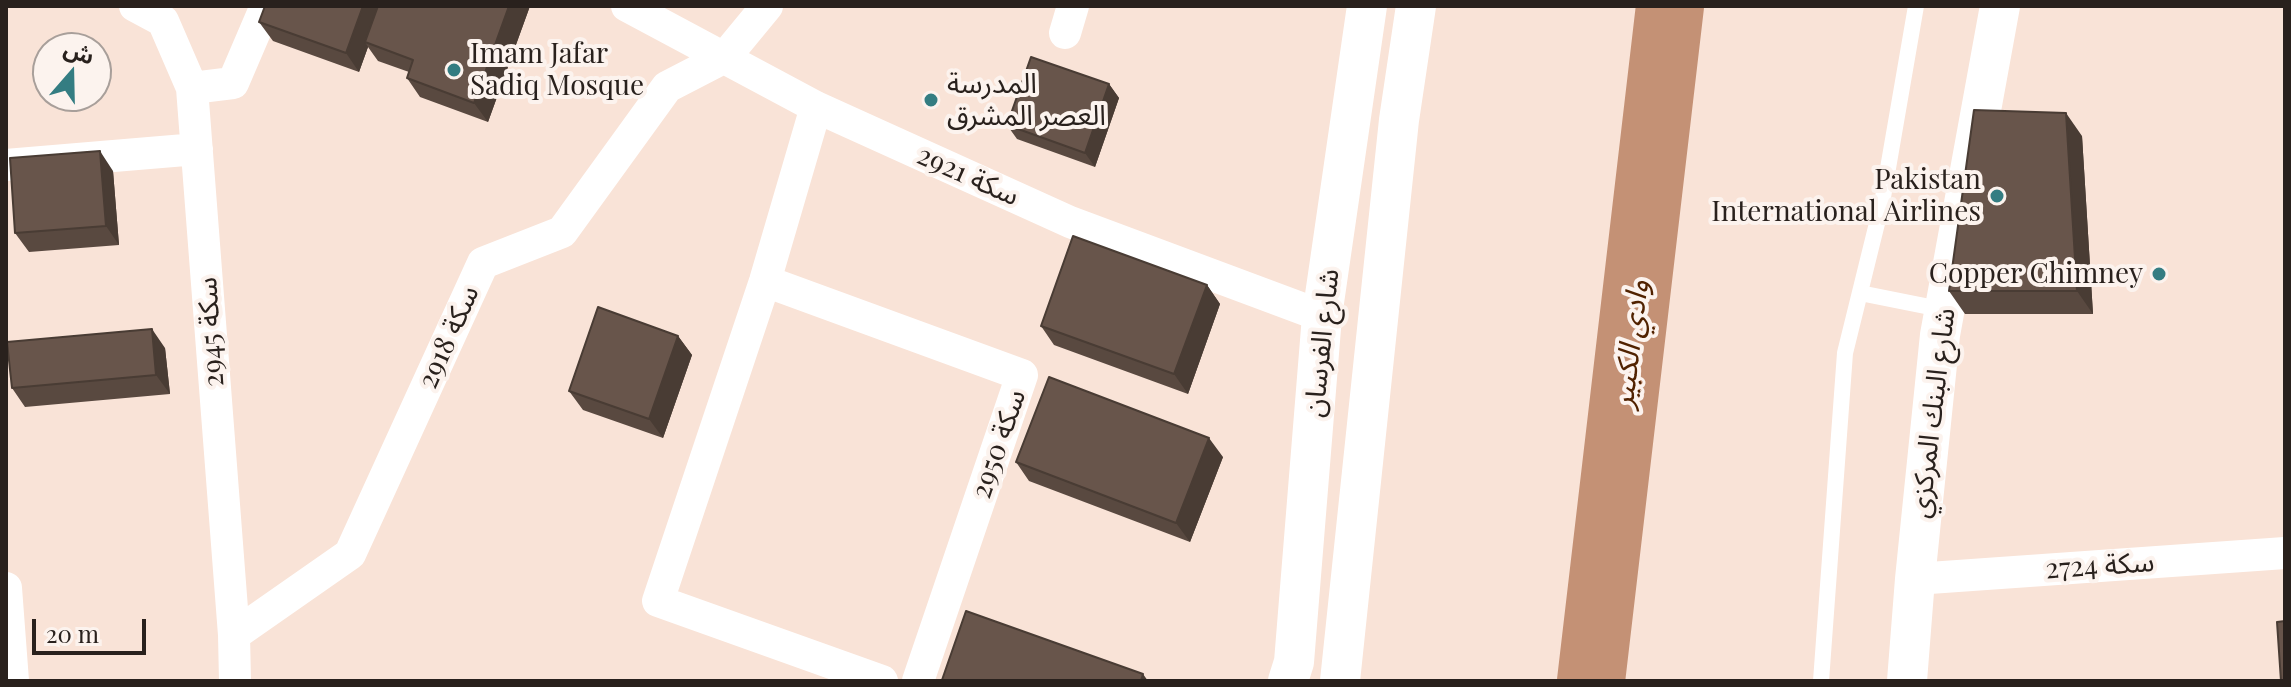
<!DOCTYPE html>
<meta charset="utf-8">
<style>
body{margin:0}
#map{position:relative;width:2291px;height:687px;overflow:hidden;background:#f9e3d7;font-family:"Playfair Display","Noto Sans Arabic",serif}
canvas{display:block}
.frame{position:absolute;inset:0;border:8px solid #29211d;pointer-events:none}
.north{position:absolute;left:32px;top:32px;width:80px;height:80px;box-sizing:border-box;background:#fcf3ee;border:2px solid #a89f9a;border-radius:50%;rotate:20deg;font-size:22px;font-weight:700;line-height:32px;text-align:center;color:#29211d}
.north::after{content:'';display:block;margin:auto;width:28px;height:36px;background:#347d82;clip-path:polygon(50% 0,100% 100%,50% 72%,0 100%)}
.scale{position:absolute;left:32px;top:619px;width:114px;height:36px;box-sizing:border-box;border:4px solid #29211d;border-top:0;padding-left:10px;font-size:24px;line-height:28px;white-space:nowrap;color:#29211d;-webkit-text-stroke:6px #fcf3ee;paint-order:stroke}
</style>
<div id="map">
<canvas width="2291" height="687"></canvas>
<div class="frame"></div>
<div class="north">ش</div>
<div class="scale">20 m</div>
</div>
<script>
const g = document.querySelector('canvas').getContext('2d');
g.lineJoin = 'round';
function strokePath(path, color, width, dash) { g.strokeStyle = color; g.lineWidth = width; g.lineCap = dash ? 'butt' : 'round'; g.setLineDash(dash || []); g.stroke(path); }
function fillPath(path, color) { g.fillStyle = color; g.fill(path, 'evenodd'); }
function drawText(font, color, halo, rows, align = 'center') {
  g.font = font + ' "Playfair Display","Noto Sans Arabic",serif'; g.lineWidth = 8; g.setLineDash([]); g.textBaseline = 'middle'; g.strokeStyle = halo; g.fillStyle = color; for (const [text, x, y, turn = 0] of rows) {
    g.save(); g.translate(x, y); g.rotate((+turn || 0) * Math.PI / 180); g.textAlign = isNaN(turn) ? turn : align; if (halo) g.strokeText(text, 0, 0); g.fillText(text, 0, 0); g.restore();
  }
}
strokePath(new Path2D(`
 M 1591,681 L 1670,6`), '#c49175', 68);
strokePath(new Path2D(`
 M 1860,293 L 1945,310
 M 1821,681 L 1845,353 L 1882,203 L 1916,6`), '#fff', 16);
strokePath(new Path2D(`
 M 135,6 L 163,21 L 192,88 L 234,635 L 235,681
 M 627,6 L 816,107 L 1070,222 L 1322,316
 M 1065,33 L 1073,6
 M 192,88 L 233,83 L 266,6
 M 816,107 L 765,281 L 658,601 L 882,681
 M 6,165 L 197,149
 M 765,281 L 1022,375 L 918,681
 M 1915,579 L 2285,553
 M 6,588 L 13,681
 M 234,635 L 350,554 L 483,263 L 562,232 L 667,87 L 725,57 L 767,6`), '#fff', 32);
strokePath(new Path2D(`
 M 1288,681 L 1294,662 L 1322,316 L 1367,6
 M 1340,681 L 1399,120 L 1416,6
 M 1907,681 L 1915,579 L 1940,335 L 2000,6`), '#fff', 40);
fillPath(new Path2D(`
 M 265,6 L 530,6 L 488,122 L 420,97 L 407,78 L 409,72 L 378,61 L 368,47 L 359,72 L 273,41 L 259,22 Z
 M 1109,84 L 1119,98 L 1095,167 L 1017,139 L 1007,125 Z
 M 2082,136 L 2093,314 L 1965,314 L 1949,291 Z
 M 113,171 L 119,245 L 29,252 L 15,233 Z
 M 1207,285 L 1220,304 L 1188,394 L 1054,345 L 1041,326 Z
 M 678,336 L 692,355 L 663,438 L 583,410 L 569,391 Z
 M 165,348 L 170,394 L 25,407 L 12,388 Z
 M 1223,457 L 1190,542 L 1029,481 L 1016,462 Z`), '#594940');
fillPath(new Path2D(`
 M 363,6 L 383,6 L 365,42 L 368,47 L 359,72 L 346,53 Z
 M 509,6 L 530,6 L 488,122 L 474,103 Z
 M 1109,84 L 1119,98 L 1095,167 L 1085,153 Z
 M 2066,113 L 2082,136 L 2093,314 L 2077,291 Z
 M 100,151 L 113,171 L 119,245 L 106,226 Z
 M 1207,285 L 1220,304 L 1188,394 L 1174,374 Z
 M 152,329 L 165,348 L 170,394 L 156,375 Z
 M 678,336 L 692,355 L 663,438 L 649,419 Z
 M 1209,438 L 1223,457 L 1190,542 L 1176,523 Z
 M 1143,674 L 1148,681 L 1141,681 Z`), '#493c34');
const building = new Path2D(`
 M 265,6 L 363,6 L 346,53 L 259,22 Z
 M 378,6 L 509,6 L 474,103 L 407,78 L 413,60 L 365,42 Z
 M 1031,57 L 1109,84 L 1085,153 L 1007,125 Z
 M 1974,110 L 2066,113 L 2077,291 L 1949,291 Z
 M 100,151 L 106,226 L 15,233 L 10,158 Z
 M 1073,236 L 1207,285 L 1174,374 L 1041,326 Z
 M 598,307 L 678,336 L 649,419 L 569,391 Z
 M 152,329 L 156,375 L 12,388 L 7,342 Z
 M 1049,377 L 1209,438 L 1176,523 L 1016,462 Z
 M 966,611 L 1143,674 L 1141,681 L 946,681 L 942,680 Z
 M 2285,621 L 2285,681 L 2281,681 L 2277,622 Z`);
fillPath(building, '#68554b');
strokePath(building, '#493c34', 2);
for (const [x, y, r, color] of [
 [454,70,8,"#347d82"],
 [931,100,8,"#347d82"],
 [1997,196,8,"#347d82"],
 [2159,274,8,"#347d82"]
]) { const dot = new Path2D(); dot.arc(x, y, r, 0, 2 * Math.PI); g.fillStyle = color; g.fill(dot); strokePath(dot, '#fcf3ee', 3); }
drawText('28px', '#29211d', '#fcf3ee', [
 ["Imam Jafar",470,54],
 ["Sadiq Mosque",470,86],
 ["المدرسة",947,84],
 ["العصر المشرق",947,116],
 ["Pakistan",1981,180,"right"],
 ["International Airlines",1981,212,"right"],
 ["Copper Chimney",2143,274,"right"]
], 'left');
drawText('28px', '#29211d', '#fcf3ee', [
 ["سكة 2921",968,176,24],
 ["سكة 2945",211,332,-94],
 ["سكة 2918",449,337,-66],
 ["شارع الفرسان",1322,343,-84],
 ["شارع البنك المركزي",1933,413,-83],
 ["سكة 2950",999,444,-71],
 ["سكة 2724",2100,566,-4]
]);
drawText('italic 30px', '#512200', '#fcf3ee', [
 ["وادي الكبير",1631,344,-83]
]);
</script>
